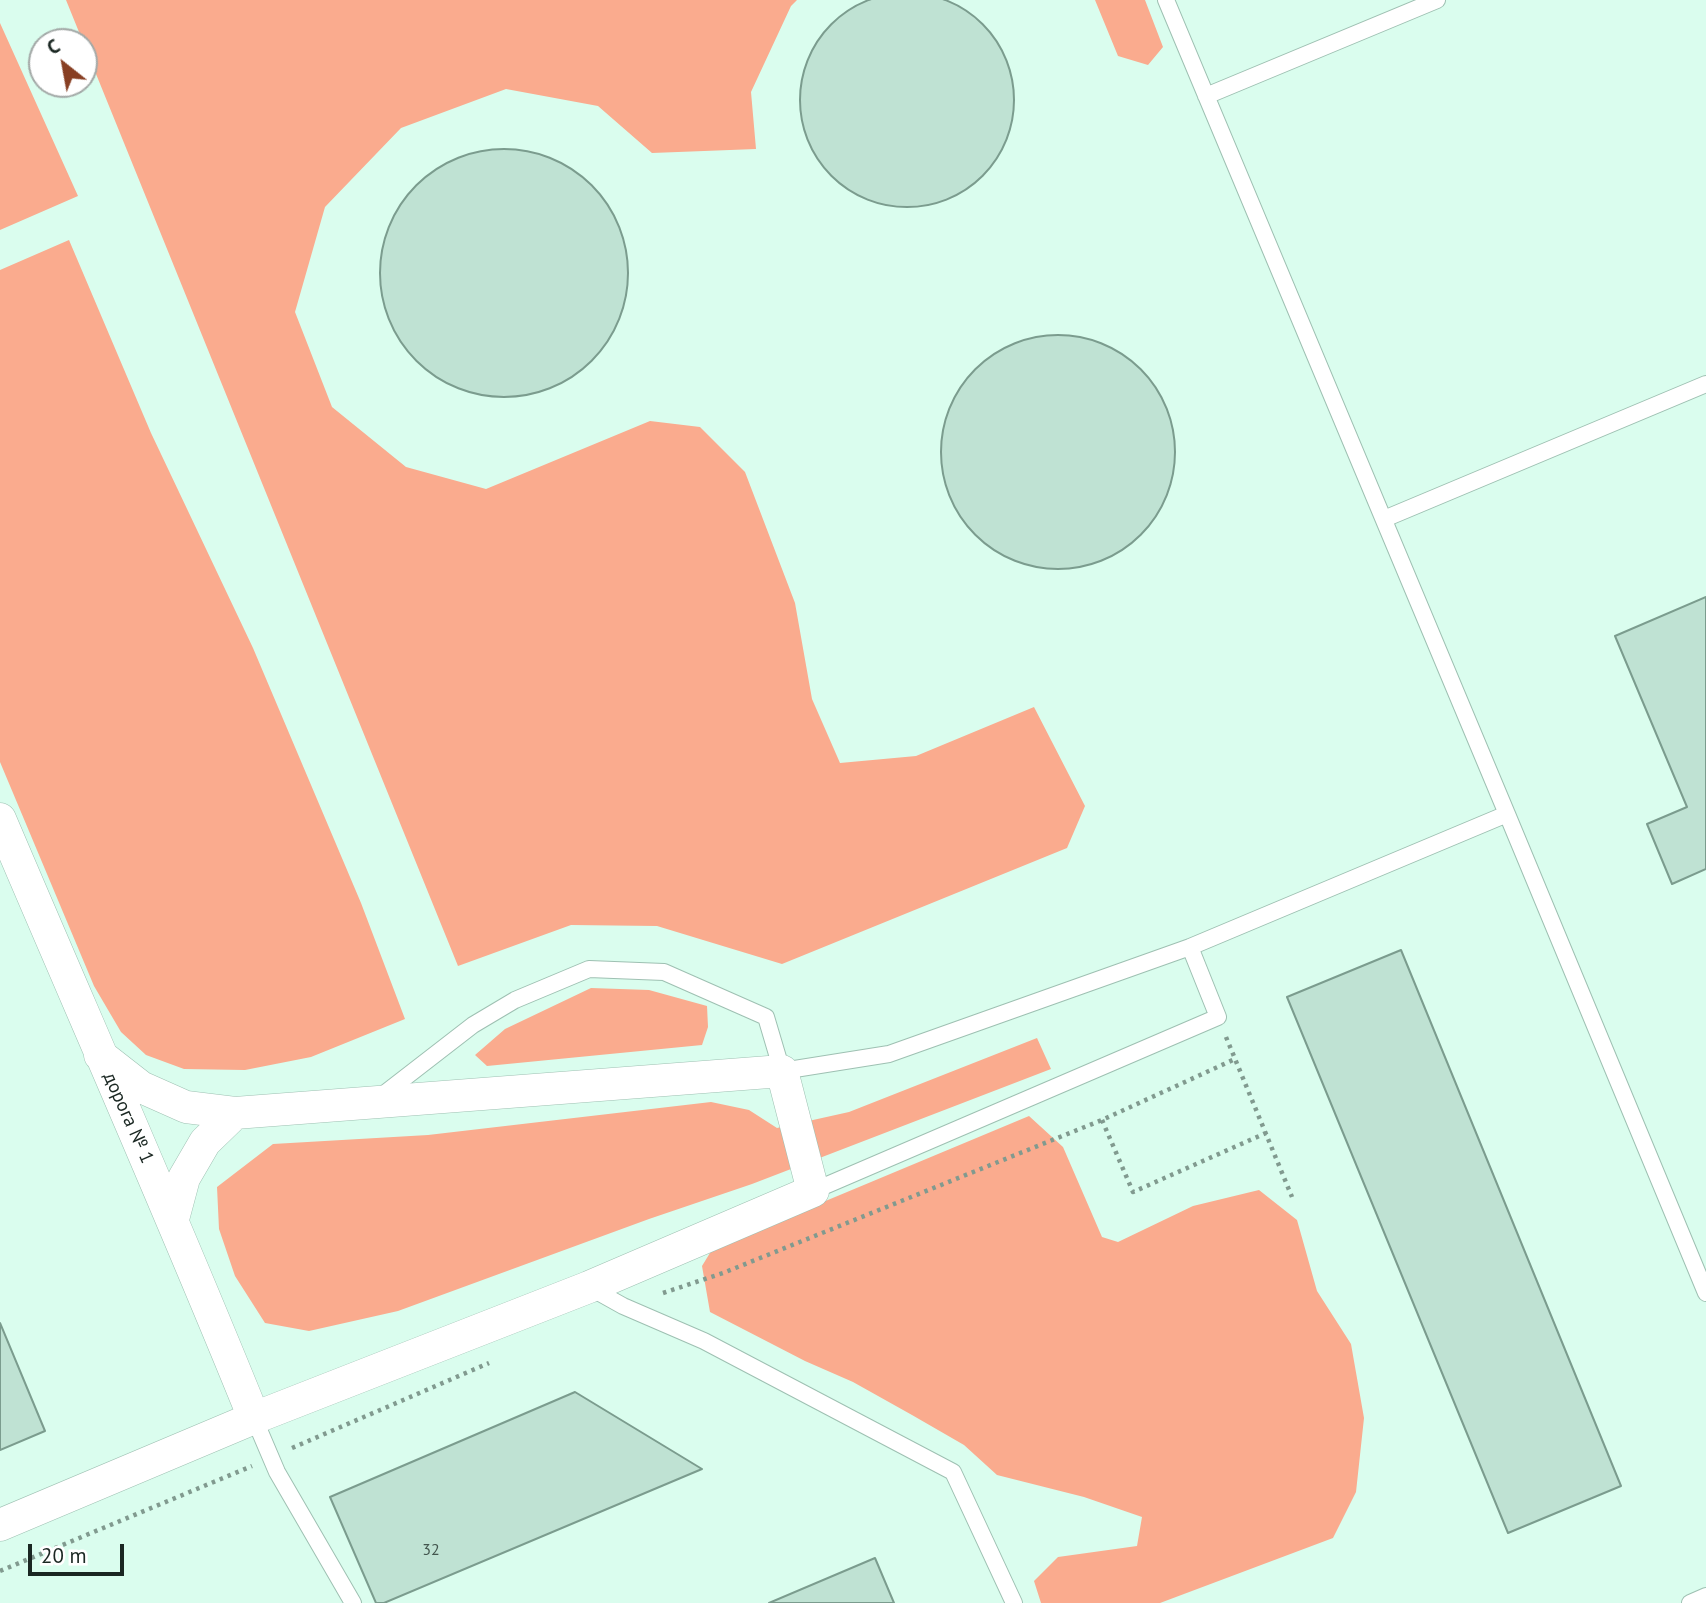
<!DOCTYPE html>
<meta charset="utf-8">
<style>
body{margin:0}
#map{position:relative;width:1706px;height:1603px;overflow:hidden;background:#dafdee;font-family:"PT Sans",sans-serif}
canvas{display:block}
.north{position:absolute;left:28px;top:28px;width:70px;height:70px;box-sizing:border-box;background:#fff;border:2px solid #a3a9a7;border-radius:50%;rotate:329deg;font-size:19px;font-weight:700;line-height:28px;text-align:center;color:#1a2722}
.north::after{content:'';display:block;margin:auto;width:24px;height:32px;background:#883f23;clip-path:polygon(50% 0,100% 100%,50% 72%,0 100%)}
.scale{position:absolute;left:28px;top:1544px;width:96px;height:32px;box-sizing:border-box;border:4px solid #1a2722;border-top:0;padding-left:9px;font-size:21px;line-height:24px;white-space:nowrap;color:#1a2722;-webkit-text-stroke:5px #fff;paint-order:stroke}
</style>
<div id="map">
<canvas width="1706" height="1603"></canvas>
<div class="north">С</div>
<div class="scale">20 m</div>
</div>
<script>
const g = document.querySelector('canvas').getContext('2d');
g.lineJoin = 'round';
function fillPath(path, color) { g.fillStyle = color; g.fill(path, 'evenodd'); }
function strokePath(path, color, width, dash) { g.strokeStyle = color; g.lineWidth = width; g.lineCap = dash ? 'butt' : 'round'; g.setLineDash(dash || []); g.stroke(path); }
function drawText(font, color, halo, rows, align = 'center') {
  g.font = font + ' "PT Sans",sans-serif'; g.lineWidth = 5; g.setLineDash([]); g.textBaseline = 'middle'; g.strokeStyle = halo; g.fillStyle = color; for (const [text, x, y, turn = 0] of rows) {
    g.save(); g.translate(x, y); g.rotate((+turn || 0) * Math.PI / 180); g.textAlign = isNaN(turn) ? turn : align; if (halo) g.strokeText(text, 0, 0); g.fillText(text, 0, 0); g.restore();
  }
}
fillPath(new Path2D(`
 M 66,0 L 797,0 L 791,6 L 751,92 L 756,149 L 652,153 L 598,106 L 506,89 L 401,128 L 325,207 L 295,312 L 332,407 L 406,467 L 486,489 L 650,421 L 700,427 L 745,472 L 795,603 L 812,699 L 840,763 L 916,756 L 1034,707 L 1085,806 L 1067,848 L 782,964 L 657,926 L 571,925 L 458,966 Z
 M 1095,0 L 1145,0 L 1163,47 L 1148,65 L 1118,56 Z
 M 0,23 L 78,196 L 0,230 Z
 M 69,240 L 151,433 L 253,648 L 361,903 L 405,1019 L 311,1057 L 245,1070 L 184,1069 L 146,1055 L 121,1032 L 94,986 L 0,762 L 0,270 Z
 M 591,988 L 649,990 L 707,1006 L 708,1027 L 702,1045 L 487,1066 L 475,1055 L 505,1029 Z
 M 1037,1038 L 1051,1069 L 752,1184 L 649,1219 L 398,1311 L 309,1331 L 265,1323 L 235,1276 L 219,1229 L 217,1187 L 273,1144 L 428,1135 L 711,1102 L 749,1110 L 777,1128 L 849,1112 Z
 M 1029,1116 L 1063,1147 L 1102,1237 L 1118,1242 L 1193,1206 L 1259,1190 L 1297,1220 L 1317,1291 L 1351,1344 L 1364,1418 L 1356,1492 L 1333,1538 L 1160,1603 L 1041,1603 L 1034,1581 L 1058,1557 L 1137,1546 L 1142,1517 L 1084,1497 L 997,1475 L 964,1445 L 912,1415 L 853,1382 L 805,1361 L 710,1312 L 702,1266 L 713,1248 Z`), '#faab8e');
const building = new Path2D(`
 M800 100a107 107 0 1 1 214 0a107 107 0 1 1-214 0Z
 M380 273a124 124 0 1 1 248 0a124 124 0 1 1-248 0Z
 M941 452a117 117 0 1 1 234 0a117 117 0 1 1-234 0Z
 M 1706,597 L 1706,869 L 1672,884 L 1647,824 L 1687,807 L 1615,636 Z
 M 1401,950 L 1621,1486 L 1508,1533 L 1287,997 Z
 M 0,1323 L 45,1431 L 0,1450 Z
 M 575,1392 L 702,1469 L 384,1603 L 376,1603 L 330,1497 Z
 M 875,1558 L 894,1603 L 769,1603 Z`);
fillPath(building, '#bfe2d3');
strokePath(building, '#7b9c8e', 2);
const service = new Path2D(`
 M 1166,0 L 1507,814 L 1190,947
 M 1206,96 L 1437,0
 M 1384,519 L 1706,384
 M 1507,814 L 1706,1293
 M 380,1097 L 473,1025 L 515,1000 L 589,969 L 664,972 L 766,1017 L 782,1071 L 889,1054 L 1190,947 L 1218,1017 L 813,1191
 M 589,1287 L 623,1306 L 704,1341 L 953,1472 L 1014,1603
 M 254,1418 L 277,1472 L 353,1603
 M 1690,1603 L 1706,1596`);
const minor = new Path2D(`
 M 0,819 C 85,1019 173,1217 254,1418
 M 173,1219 L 184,1178 L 205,1142 L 235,1113
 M 0,1525 L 254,1418 L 589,1287 L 813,1191 L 782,1071 L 235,1113 L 186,1107 L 141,1087 L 100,1055`);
strokePath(service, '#9ec0b2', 18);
strokePath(minor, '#9ec0b2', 33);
strokePath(new Path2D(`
 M 1226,1037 L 1292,1197
 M 1102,1120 L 1133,1192 L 1266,1133
 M 663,1293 L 723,1273 L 1102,1120 L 1235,1059
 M 292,1448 L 489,1363
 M 0,1571 L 252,1466`), '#819a8f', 4.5, [3.5, 5]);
strokePath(service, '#fff', 16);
strokePath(minor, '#fff', 32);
drawText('16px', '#43564e', null, [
 ["32",431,1550]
]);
drawText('19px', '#1a2722', '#fff', [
 ["дорога № 1",128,1118,66]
]);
</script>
